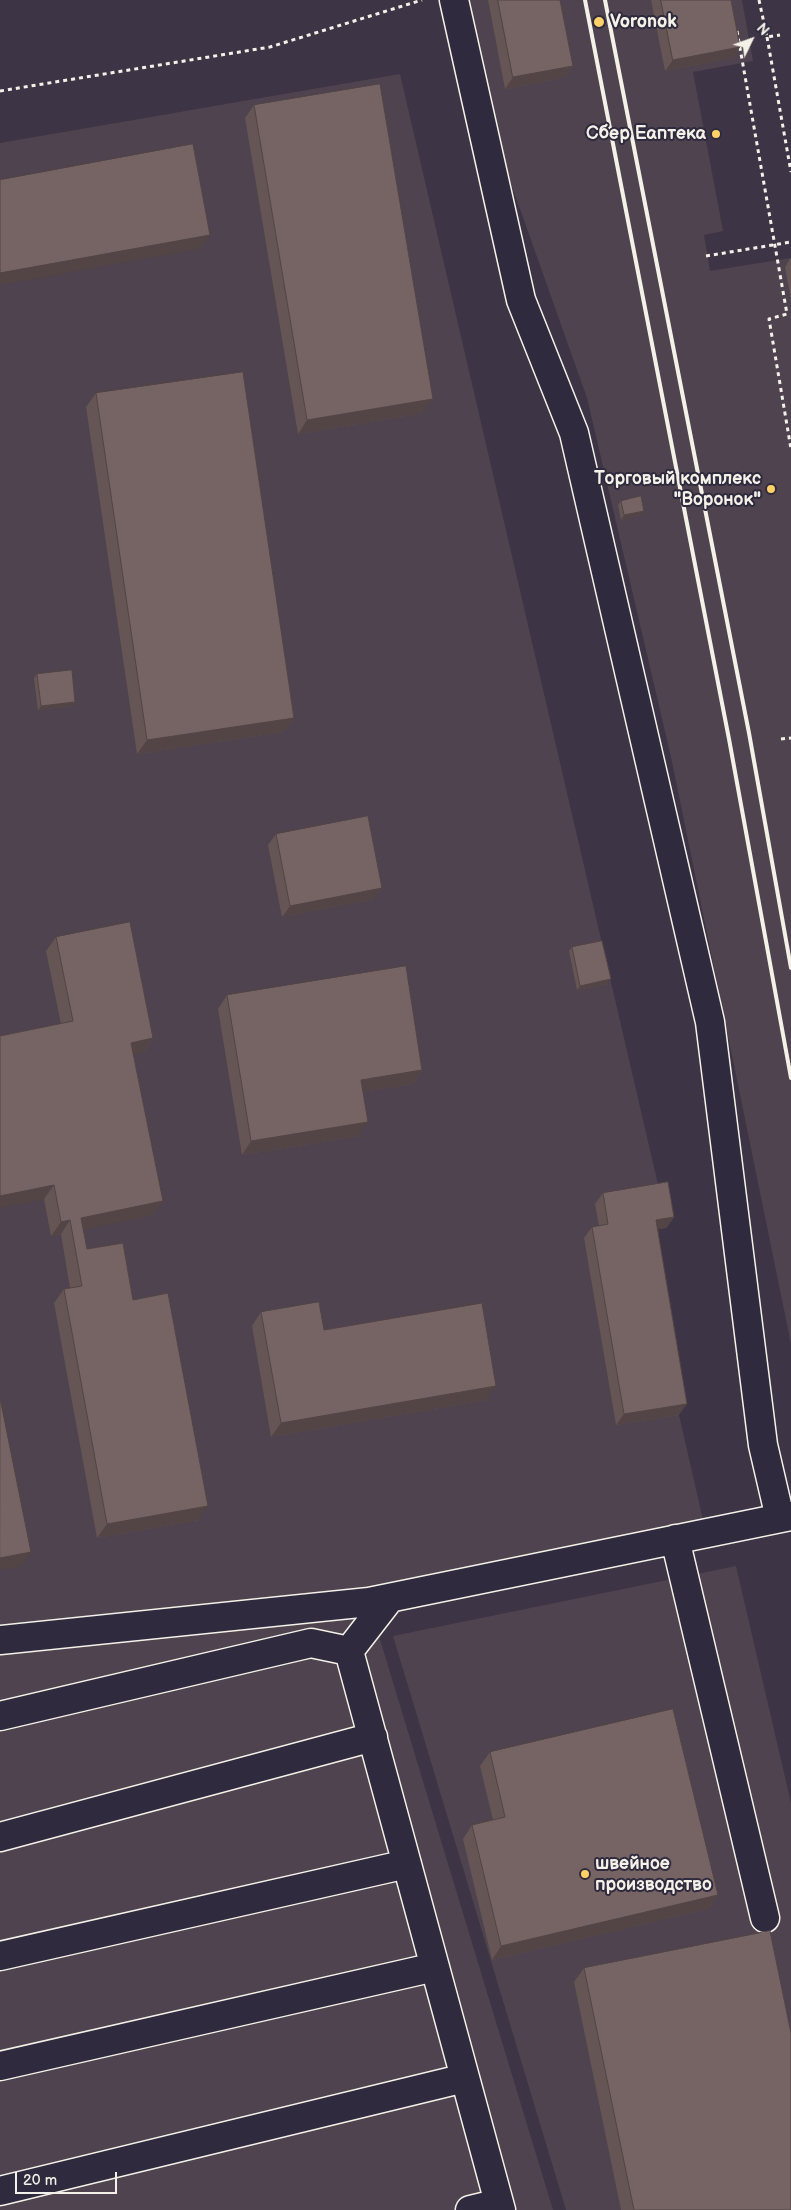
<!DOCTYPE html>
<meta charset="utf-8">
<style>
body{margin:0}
#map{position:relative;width:791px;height:2210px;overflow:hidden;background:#3d3545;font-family:"Balsamiq Sans",sans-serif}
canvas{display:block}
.north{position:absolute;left:726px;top:15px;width:50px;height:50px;-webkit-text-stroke:4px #2f2a3d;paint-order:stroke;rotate:48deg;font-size:14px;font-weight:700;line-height:20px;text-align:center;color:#f4f1e8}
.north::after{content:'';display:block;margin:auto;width:18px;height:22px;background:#f4f1e8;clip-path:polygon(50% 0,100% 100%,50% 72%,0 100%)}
.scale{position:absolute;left:15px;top:2172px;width:102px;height:22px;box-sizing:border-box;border:2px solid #f4f1e8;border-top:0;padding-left:6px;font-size:15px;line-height:18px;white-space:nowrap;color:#f4f1e8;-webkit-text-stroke:4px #2f2a3d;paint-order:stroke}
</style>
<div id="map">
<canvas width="791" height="2210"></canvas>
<div class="north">N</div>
<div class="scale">20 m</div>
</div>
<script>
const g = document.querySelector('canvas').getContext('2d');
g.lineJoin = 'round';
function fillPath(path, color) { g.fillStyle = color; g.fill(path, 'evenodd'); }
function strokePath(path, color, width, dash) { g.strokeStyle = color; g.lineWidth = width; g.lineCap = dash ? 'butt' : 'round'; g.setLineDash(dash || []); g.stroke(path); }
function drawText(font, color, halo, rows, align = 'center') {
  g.font = font + ' "Balsamiq Sans",sans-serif'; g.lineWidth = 4; g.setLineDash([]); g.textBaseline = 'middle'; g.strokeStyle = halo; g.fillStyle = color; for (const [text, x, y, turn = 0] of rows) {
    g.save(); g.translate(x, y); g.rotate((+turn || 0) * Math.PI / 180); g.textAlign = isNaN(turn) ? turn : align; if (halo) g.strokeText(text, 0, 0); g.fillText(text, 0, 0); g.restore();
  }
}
fillPath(new Path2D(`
 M 461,0 L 742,0 L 753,61 L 693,72 L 723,231 L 704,235 L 710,271 L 791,258 L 791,1344 L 671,757 L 587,398 L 481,99 Z
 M 400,74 L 660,1193 L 649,1231 L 679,1415 L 706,1533 L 369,1603 L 553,2210 L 0,2210 L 0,143 Z
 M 736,1566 L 791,1803 L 791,2210 L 566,2210 L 393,1636 Z`), '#4e434e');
const minor = new Path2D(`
 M 454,0 L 521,300 L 574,433 L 710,1022 L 763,1445 L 780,1518
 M 675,1539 L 765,1918
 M 390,1598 L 349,1651 L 501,2210
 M 0,1640 L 369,1602 L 791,1516
 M 0,1716 L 311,1643 L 349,1651
 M 0,1837 L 373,1737
 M 0,1956 L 407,1864
 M 0,2066 L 435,1967
 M 0,2191 L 465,2078
 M 470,2210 L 499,2203`);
strokePath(minor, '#f4f1e8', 31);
strokePath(new Path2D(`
 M 759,0 L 767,37 L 780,35
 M 737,31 L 787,314 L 769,319 L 791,449
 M 767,37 L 791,172
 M 0,91 L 270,47 L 422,0
 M 706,256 L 791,242
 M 781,739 L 791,738`), '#f4f1e8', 3, [4, 4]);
strokePath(minor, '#2f2a3d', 28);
strokePath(new Path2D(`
 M 585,0 L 729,739 L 791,1078
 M 605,0 L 749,733 L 791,968`), '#f4f1e8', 4);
fillPath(new Path2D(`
 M 488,0 L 560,0 L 573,66 L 565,77 L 505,89 Z
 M 651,0 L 731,0 L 740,47 L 733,58 L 665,71 Z
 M 254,105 L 423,413 L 298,434 L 245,118 Z
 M 790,259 L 791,259 L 791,299 L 785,267 Z
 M 96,393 L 294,718 L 284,732 L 137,754 L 86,407 Z
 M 621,501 L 644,511 L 641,515 L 621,520 L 618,505 Z
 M 37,674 L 75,702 L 72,706 L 38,710 L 34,678 Z
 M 276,834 L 374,899 L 282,917 L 268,845 Z
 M 56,937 L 153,1038 L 144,1052 L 133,1054 L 153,1215 L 83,1229 L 87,1249 L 133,1300 L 198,1520 L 97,1538 L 54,1303 L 64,1289 L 70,1288 L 61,1234 L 51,1236 L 44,1199 L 61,1024 L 46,951 Z
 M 572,947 L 608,984 L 577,990 L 569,951 Z
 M 227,995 L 422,1070 L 413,1084 L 363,1092 L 358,1136 L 242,1155 L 218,1009 Z
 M 603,1193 L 674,1217 L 666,1228 L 658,1229 L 679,1415 L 616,1425 L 584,1238 L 592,1227 L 599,1226 L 595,1204 Z
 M 261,1312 L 324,1330 L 486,1400 L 271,1437 L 252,1326 Z
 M 490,1752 L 718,1895 L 708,1909 L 492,1960 L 463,1839 L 472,1825 L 493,1820 L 480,1766 Z
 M 584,1968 L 791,2210 L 621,2210 L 574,1982 Z`), '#655555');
fillPath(new Path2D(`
 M 740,47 L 733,58 L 665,71 L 673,60 Z
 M 573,66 L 565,77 L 505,89 L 513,77 Z
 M 210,235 L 200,249 L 0,285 L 0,273 Z
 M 433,399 L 423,413 L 298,434 L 307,420 Z
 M 644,511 L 641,515 L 621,520 L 624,515 Z
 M 75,702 L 72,706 L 38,710 L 41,706 Z
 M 294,718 L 284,732 L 137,754 L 147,740 Z
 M 382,888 L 374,899 L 282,917 L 290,906 Z
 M 611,979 L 608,984 L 577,990 L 580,986 Z
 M 153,1038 L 144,1052 L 121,1057 L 131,1043 Z
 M 422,1070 L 413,1084 L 351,1094 L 361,1080 Z
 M 368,1122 L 358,1136 L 242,1155 L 251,1141 Z
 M 54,1185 L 44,1199 L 0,1208 L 0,1196 Z
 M 163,1201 L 153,1215 L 72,1232 L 81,1218 Z
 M 674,1217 L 666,1228 L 648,1231 L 656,1220 Z
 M 70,1220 L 61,1234 L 51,1236 L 61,1222 Z
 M 496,1386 L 486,1400 L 271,1437 L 281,1423 Z
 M 687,1404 L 679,1415 L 616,1425 L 624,1414 Z
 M 208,1506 L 198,1520 L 97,1538 L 107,1524 Z
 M 31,1552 L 22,1566 L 0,1570 L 0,1558 Z
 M 718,1895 L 708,1909 L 492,1960 L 501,1946 Z`), '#534545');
const building = new Path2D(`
 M 498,0 L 560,0 L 573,66 L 513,77 Z
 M 661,0 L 731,0 L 740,47 L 673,60 Z
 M 380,84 L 433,399 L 307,420 L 254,105 Z
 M 193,144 L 210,235 L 0,273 L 0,180 Z
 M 243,372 L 294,718 L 147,740 L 96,393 Z
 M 641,496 L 644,511 L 624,515 L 621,501 Z
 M 72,670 L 75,702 L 41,706 L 37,674 Z
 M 368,816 L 382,888 L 290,906 L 276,834 Z
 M 130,922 L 153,1038 L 131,1043 L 163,1201 L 81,1218 L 87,1249 L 123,1243 L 133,1300 L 168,1293 L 208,1506 L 107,1524 L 64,1289 L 82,1286 L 70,1220 L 61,1222 L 54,1185 L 0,1196 L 0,1036 L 73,1021 L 56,937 Z
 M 602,941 L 611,979 L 580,986 L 572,947 Z
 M 406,966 L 422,1070 L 361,1080 L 368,1122 L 251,1141 L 227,995 Z
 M 668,1182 L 674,1217 L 656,1220 L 687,1404 L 624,1414 L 592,1227 L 608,1224 L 603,1193 Z
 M 319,1302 L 324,1330 L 482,1303 L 496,1386 L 281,1423 L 261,1312 Z
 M 0,1398 L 31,1552 L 0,1558 Z
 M 673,1709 L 718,1895 L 501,1946 L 472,1825 L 505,1817 L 490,1752 Z
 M 770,1931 L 791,2033 L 791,2210 L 634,2210 L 584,1968 Z`);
fillPath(building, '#766363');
strokePath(building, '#534545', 1);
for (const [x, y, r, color] of [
 [599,22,6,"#ffd166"],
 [716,134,5,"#ffd166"],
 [771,489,5,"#ffd166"],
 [585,1874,5,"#ffd166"]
]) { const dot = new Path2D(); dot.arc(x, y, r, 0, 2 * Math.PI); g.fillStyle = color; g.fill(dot); strokePath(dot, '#2f2a3d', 2); }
drawText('bold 18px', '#f4f1e8', '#2f2a3d', [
 ["Voronok",610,22],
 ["Сбер Еаптека",706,134,"right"],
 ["Торговый комплекс",761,479,"right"],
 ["\"Воронок\"",761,500,"right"],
 ["швейное",595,1864],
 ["производство",595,1885]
], 'left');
</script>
